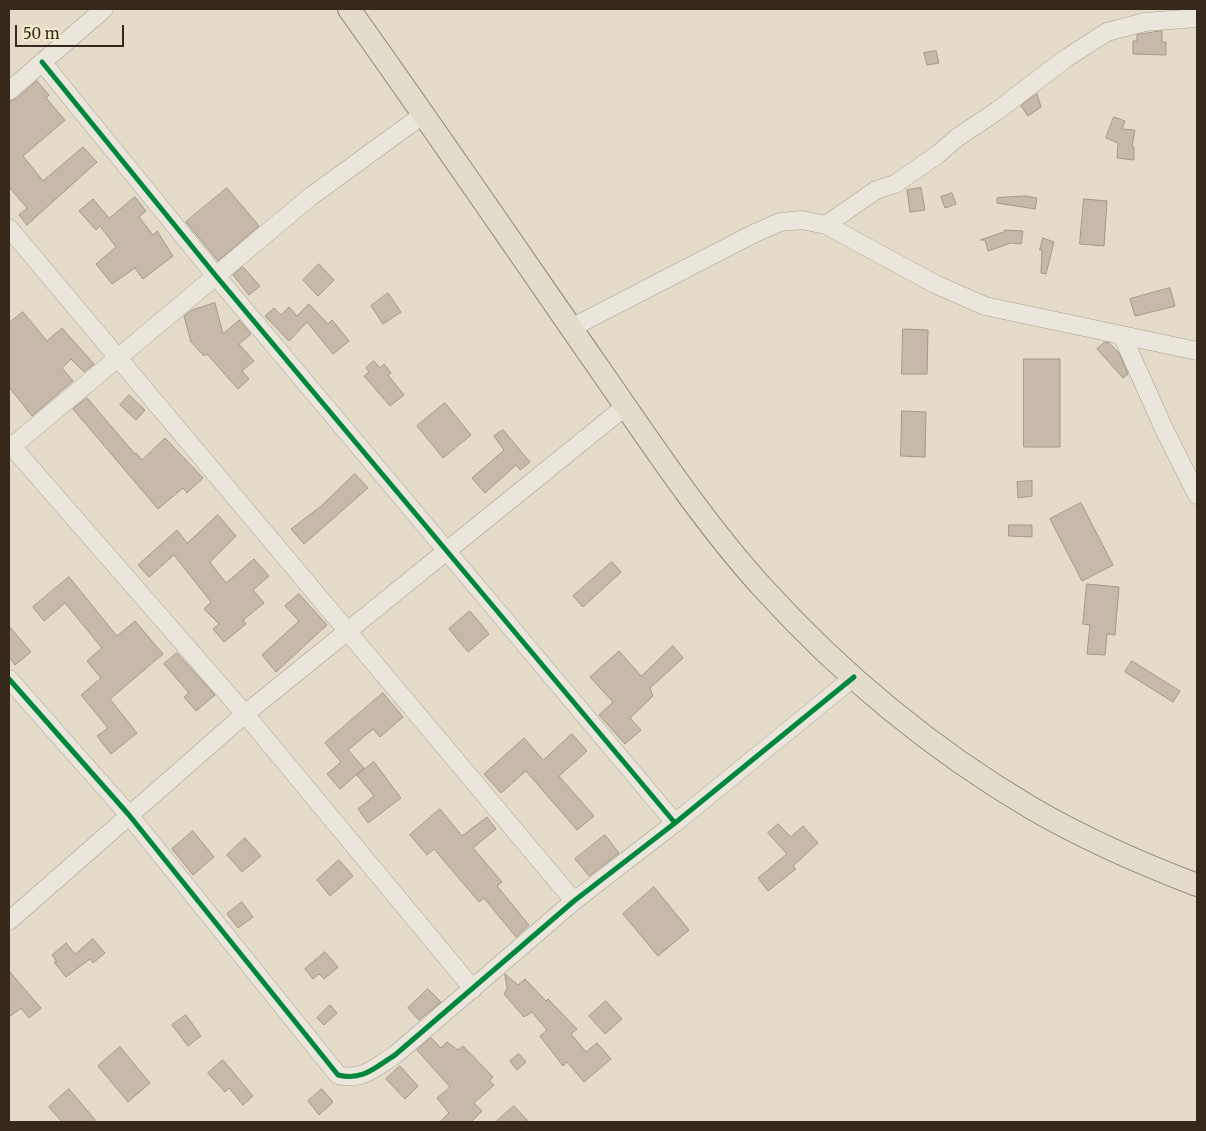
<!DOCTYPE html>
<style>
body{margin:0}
#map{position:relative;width:1206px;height:1131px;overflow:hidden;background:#e4dcc8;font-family:Merriweather,serif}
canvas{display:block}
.frame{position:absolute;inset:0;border:10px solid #36281b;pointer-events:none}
.scale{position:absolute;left:15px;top:25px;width:109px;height:22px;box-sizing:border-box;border:2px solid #36281b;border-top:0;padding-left:6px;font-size:15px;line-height:18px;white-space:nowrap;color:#36281b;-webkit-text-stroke:4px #f6eacd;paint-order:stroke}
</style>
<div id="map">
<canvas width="1206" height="1131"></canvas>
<div class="frame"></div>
<div class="scale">50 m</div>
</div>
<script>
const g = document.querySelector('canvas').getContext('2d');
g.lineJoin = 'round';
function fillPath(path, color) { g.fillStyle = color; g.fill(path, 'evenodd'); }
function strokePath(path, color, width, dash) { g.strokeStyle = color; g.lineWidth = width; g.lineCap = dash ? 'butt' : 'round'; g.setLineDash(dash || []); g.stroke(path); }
const building = new Path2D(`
 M 1162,31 L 1162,42 L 1166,42 L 1166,55 L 1133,54 L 1133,41 L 1137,41 L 1137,35 Z
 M 936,51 L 939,63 L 927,65 L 924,53 Z
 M 37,81 L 49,95 L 46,98 L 65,120 L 23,156 L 43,181 L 83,147 L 97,162 L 27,225 L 19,215 L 27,208 L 9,187 L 9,101 L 16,99 Z
 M 1037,94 L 1041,107 L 1028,116 L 1021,106 Z
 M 1114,117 L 1125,121 L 1122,129 L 1135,130 L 1132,147 L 1134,147 L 1134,160 L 1117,158 L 1118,143 L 1106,138 Z
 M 227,188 L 259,226 L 218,261 L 186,222 Z
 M 921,188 L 925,210 L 910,212 L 907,190 Z
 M 952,193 L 956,204 L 945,208 L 941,197 Z
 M 1026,196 L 1037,198 L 1035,209 L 997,203 L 997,198 Z
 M 135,197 L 146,211 L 139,217 L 153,235 L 157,231 L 173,256 L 143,279 L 135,268 L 112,284 L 96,264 L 116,247 L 100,226 L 96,230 L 79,211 L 93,199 L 109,218 Z
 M 1084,199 L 1107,201 L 1104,246 L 1080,244 Z
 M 1005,230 L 1023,231 L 1021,244 L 1011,243 L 988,251 L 985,240 L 980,240 L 1004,232 Z
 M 1043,238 L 1054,242 L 1046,274 L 1041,273 L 1042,250 L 1040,250 Z
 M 319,264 L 334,280 L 318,296 L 303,280 Z
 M 243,267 L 260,286 L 249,295 L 233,275 Z
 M 1170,288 L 1175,306 L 1135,316 L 1130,299 Z
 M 388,293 L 401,312 L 383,324 L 371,306 Z
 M 215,303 L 223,334 L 239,320 L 251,334 L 239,344 L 254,361 L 242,371 L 249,379 L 238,389 L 207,354 L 204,356 L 191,342 L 184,316 L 192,310 Z
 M 309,304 L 328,324 L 332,320 L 349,341 L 333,354 L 307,322 L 289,341 L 265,316 L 274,308 L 281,315 L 289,307 L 297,316 Z
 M 23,312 L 47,341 L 62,328 L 94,364 L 84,372 L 71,359 L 62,368 L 73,381 L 32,416 L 9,387 L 9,323 Z
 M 903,329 L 928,330 L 927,374 L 902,374 Z
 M 1105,342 L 1109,343 L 1119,353 L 1128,374 L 1123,378 L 1097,349 Z
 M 1024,359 L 1060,359 L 1060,447 L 1024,447 Z
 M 374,361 L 380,368 L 384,364 L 391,373 L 388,375 L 404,395 L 390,406 L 364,376 L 369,372 L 366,368 Z
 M 129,395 L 145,410 L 136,420 L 120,405 Z
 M 87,398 L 135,454 L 136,453 L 142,460 L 165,438 L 203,478 L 187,493 L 183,488 L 158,509 L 73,409 Z
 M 445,403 L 471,435 L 443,458 L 417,426 Z
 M 902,411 L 926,412 L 925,457 L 901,456 Z
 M 503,430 L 530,462 L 520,470 L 516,465 L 485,493 L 472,478 L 504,450 L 494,436 Z
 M 355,474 L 368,488 L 304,544 L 291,529 L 320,507 Z
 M 1032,481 L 1032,496 L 1018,498 L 1017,482 Z
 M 1081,503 L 1113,565 L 1082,581 L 1050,519 Z
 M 218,515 L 236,536 L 210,562 L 226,583 L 254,559 L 269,576 L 253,590 L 264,603 L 243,620 L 246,624 L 224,642 L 213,629 L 219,624 L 204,609 L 211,602 L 174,555 L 149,577 L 138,565 L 177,530 L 187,543 Z
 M 1009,525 L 1032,525 L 1032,537 L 1009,536 Z
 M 612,562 L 621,572 L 583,607 L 573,596 Z
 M 69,577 L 117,636 L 135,621 L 163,654 L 110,699 L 137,733 L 111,754 L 97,736 L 108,728 L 81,695 L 101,678 L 87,661 L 102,648 L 65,603 L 44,621 L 33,607 Z
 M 1087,584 L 1119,587 L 1115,635 L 1107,634 L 1105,655 L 1087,654 L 1090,625 L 1083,624 Z
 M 299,594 L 327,625 L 276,672 L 262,655 L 299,621 L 285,606 Z
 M 470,611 L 489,634 L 468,652 L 449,629 Z
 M 9,626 L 31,652 L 15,665 L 9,657 Z
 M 673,646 L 683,658 L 650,688 L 653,696 L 630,718 L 641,730 L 625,744 L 599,715 L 613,702 L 590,677 L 619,651 L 641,676 Z
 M 177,653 L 215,695 L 196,711 L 184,697 L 189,693 L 164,664 Z
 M 1132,661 L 1180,691 L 1173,702 L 1125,672 Z
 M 383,693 L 403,717 L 380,737 L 373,729 L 348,750 L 364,768 L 340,789 L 327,774 L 341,762 L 325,743 Z
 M 572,734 L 587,751 L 559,776 L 594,816 L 577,830 L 526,771 L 501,793 L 484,774 L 524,738 L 543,760 Z
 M 374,762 L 401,798 L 368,823 L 358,809 L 374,796 L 357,775 Z
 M 440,809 L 462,836 L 487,817 L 496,829 L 473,848 L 502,882 L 497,886 L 529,925 L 516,937 L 484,898 L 479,902 L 434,849 L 427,855 L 410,835 Z
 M 778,824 L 791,837 L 803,826 L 818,843 L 793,866 L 796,869 L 768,891 L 758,878 L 787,854 L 768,833 Z
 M 193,831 L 214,857 L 193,875 L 172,849 Z
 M 605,835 L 619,853 L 589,876 L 575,859 Z
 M 245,838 L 261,856 L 242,872 L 227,855 Z
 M 339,860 L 353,876 L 330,896 L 317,880 Z
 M 654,887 L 689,930 L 658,956 L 623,914 Z
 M 242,902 L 253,917 L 238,928 L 227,914 Z
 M 93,939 L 105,953 L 93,963 L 90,959 L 66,977 L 54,962 L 57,962 L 52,955 L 66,943 L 75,954 Z
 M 325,952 L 338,967 L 324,979 L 319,974 L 313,979 L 305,969 Z
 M 9,971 L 41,1008 L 29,1018 L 21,1008 L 9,1017 Z
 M 505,974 L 518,985 L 525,979 L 546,1001 L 548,999 L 577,1029 L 571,1034 L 586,1052 L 597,1043 L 611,1059 L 584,1082 L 567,1062 L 563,1066 L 540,1036 L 547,1030 L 532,1012 L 524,1017 L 504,994 L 507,989 Z
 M 428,989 L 441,1002 L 419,1020 L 408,1008 Z
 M 606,1001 L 622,1019 L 605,1034 L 589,1016 Z
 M 330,1005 L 337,1013 L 324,1025 L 317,1018 Z
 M 186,1015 L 201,1036 L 188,1046 L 172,1025 Z
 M 431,1038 L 441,1048 L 447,1042 L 458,1050 L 463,1046 L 493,1077 L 489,1081 L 494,1085 L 474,1103 L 482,1111 L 471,1122 L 440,1122 L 449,1113 L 437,1098 L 450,1087 L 417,1050 Z
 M 120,1047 L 150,1083 L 128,1102 L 98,1066 Z
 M 519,1054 L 526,1062 L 517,1070 L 510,1061 Z
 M 223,1060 L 253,1096 L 243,1105 L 229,1088 L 225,1092 L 208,1073 Z
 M 400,1066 L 418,1086 L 405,1099 L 386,1079 Z
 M 69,1089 L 97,1122 L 62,1122 L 49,1107 Z
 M 322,1089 L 333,1102 L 319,1115 L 308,1101 Z
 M 514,1106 L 529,1122 L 496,1122 Z`);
fillPath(building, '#c7b9a9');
strokePath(building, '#a39788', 1);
const minor = new Path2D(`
 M 42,62 L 216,276 L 675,823
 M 9,91 L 104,9
 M 826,225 L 876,190 L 895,184 L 937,155 L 958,137 L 997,111 L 1065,59 L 1107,32 L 1145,22 L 1197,18
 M 9,228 L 574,901
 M 571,328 L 753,234 L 780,222 L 802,220 L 826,225 L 935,284 L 985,306 L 1197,351
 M 1122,335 L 1164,429 L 1197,495
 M 9,443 L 245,714 L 473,989
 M 9,449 L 310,197 L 424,114
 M 9,679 L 129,815 L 338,1075 C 363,1081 374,1068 395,1055 L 574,901 L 675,823 L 854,677
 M 9,921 L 245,714 L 626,406`);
const major = new Path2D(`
 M 349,9 C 431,124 511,241 592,358 C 645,434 701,520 763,588 C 841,674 933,750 1033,809 C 1085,839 1142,864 1197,885`);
strokePath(minor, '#a8a092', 19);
strokePath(major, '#8e8679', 24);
strokePath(minor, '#ebe6db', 18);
strokePath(major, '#e3dccb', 22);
strokePath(new Path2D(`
 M 42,62 L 216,276 L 675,823
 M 9,679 L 129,815 L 338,1075 C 363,1081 374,1068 395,1055 L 574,901 L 675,823 L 854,677`), '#00873e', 5);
</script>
